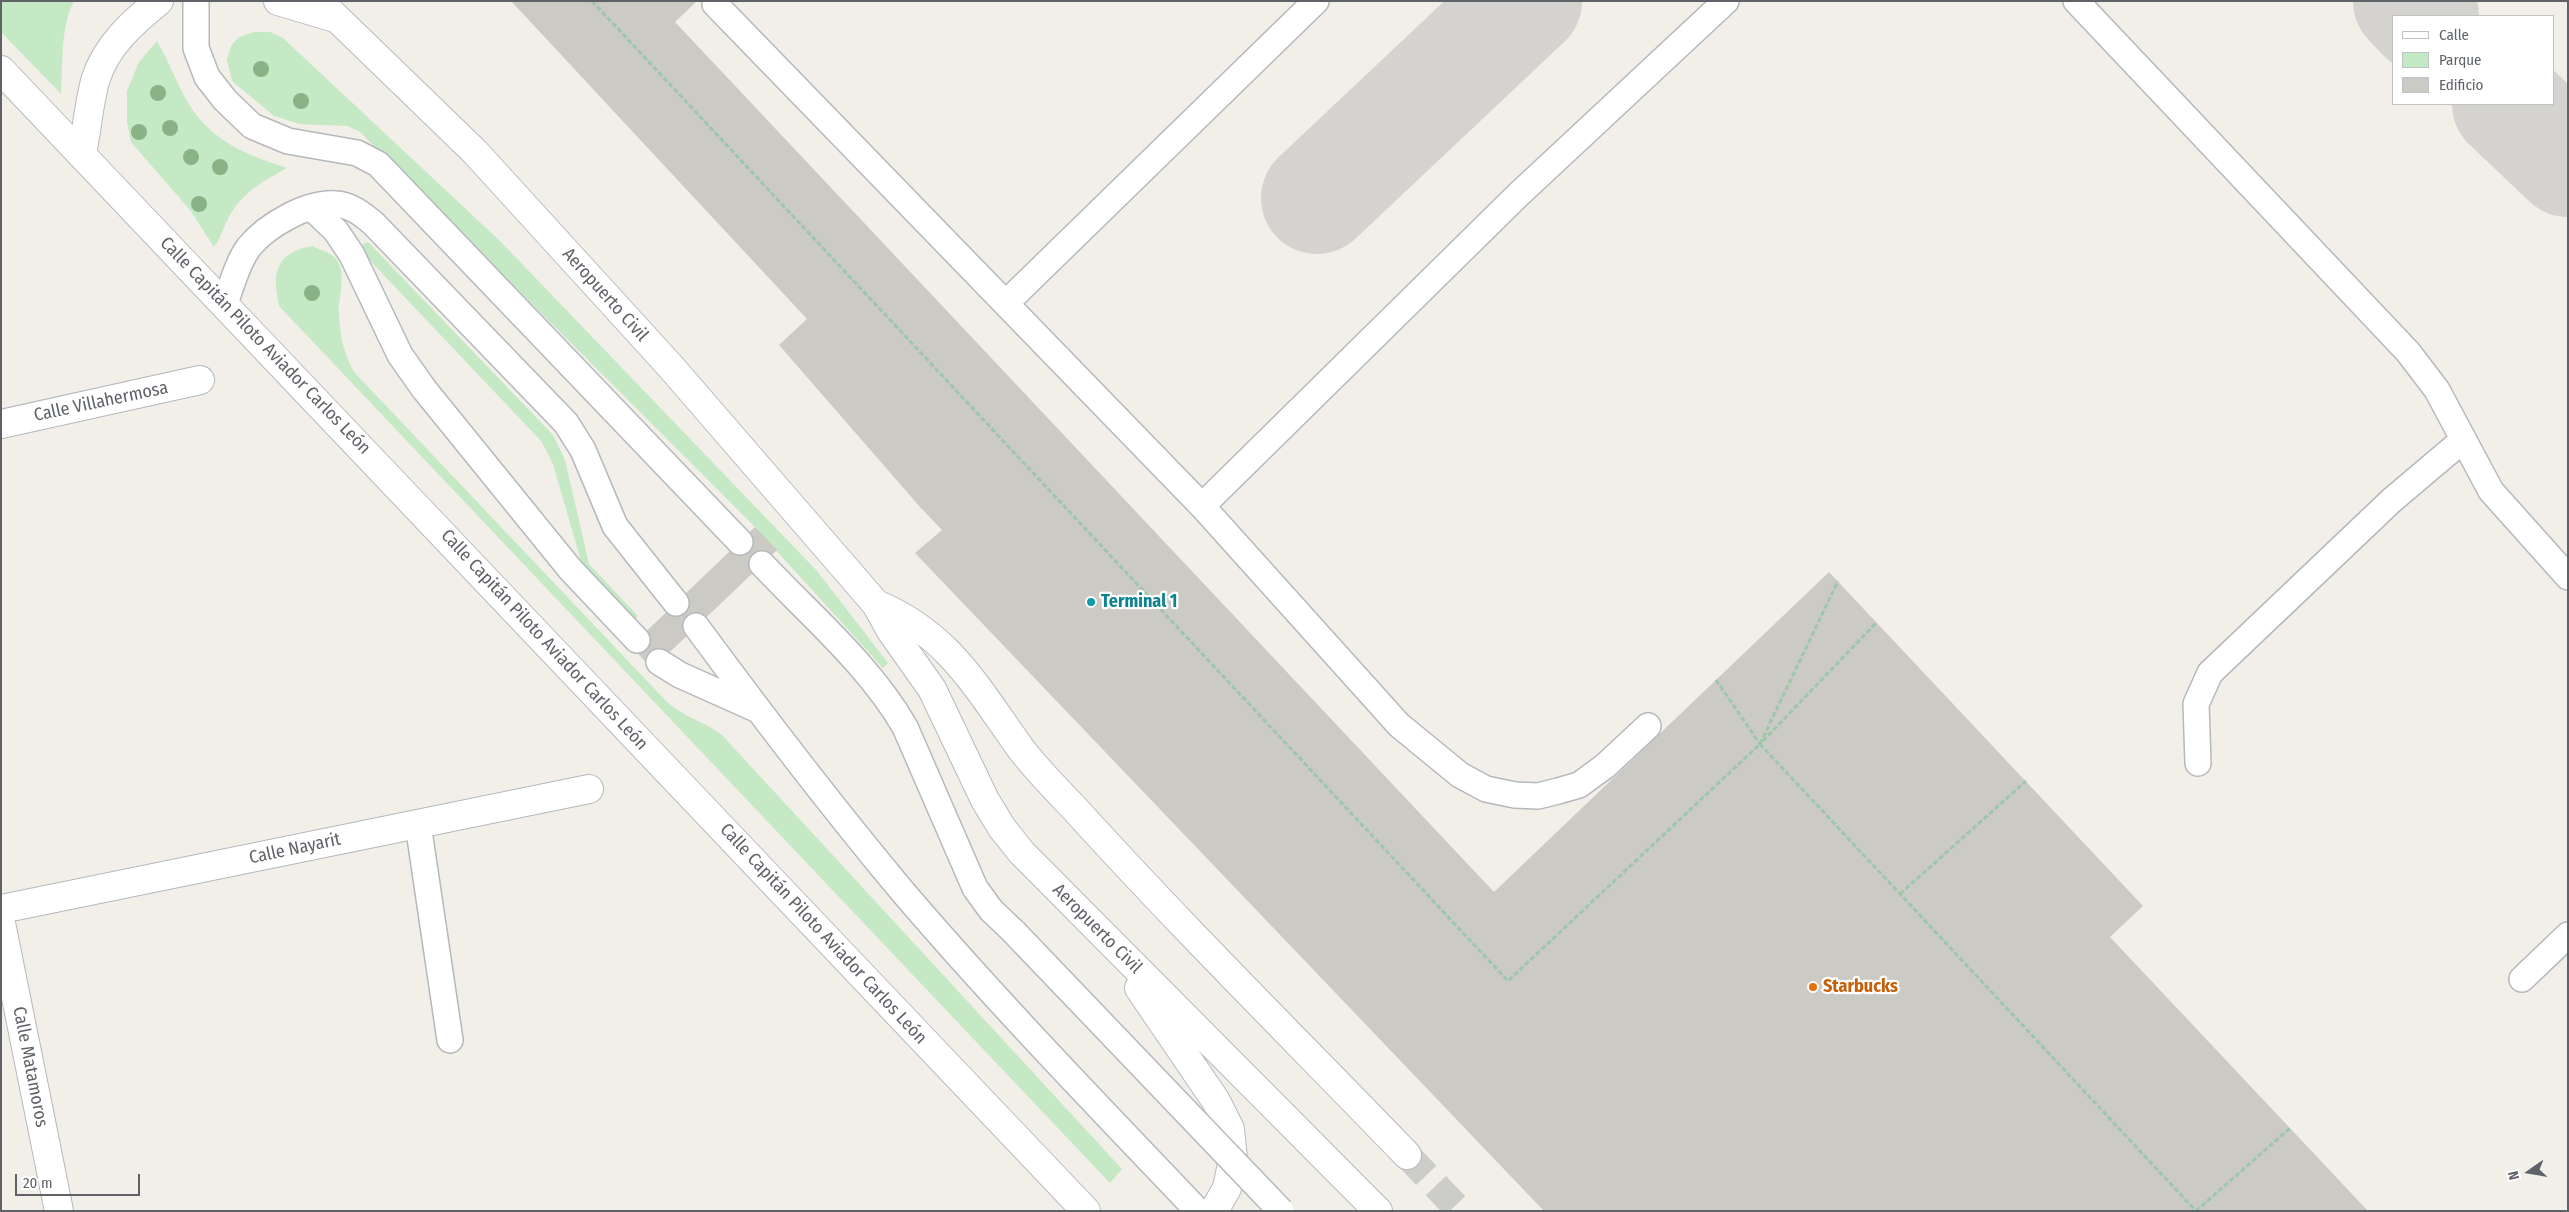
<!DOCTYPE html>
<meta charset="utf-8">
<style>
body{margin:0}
#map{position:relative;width:2569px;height:1212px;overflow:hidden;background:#f1efe8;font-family:"Fira Sans Condensed",sans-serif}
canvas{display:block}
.frame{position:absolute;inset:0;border:2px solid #5f6368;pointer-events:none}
.legend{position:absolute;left:2392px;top:15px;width:162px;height:90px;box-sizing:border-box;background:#fff;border:1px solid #bfc1c3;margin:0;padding:6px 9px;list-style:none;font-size:15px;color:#5f6368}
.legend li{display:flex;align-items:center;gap:10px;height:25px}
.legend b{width:25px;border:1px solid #bfc1c3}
.north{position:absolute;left:2504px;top:1147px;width:50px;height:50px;-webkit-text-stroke:4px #fff;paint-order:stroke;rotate:257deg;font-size:14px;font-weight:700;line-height:20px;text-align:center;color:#5f6368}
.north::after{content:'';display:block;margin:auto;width:18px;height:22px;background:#5f6368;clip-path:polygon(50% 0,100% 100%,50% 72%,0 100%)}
.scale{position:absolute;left:15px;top:1174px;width:125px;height:22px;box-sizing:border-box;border:2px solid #5f6368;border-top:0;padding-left:6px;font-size:15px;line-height:18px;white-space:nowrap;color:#5f6368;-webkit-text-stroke:4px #fff;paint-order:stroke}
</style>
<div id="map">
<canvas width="2569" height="1212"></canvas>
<div class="frame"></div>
<ul class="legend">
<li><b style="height:6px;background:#fff"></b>Calle</li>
<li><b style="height:14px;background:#c5e8c5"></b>Parque</li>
<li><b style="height:14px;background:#cccac5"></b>Edificio</li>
</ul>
<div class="north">N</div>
<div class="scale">20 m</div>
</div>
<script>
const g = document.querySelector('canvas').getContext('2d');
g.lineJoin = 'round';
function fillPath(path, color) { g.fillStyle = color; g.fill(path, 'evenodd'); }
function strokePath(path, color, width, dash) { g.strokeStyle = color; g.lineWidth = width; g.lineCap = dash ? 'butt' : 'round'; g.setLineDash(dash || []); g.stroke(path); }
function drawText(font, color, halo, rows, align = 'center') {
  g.font = font + ' "Fira Sans Condensed",sans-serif'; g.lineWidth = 4.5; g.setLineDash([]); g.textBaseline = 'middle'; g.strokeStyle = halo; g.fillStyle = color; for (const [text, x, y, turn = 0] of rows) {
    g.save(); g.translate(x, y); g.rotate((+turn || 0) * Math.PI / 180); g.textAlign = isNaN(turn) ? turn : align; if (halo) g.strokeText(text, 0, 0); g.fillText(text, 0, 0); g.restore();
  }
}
fillPath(new Path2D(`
 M 1,1 L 74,1 C 60,28 63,65 61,94 L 1,32 Z
 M 254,32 L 270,32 L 283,38 L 500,241 L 817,571 L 888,663 L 883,668 L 755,527 L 359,131 L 347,126 L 300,124 L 274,116 L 232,81 L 227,59 L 231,46 L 239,37 Z
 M 157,41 C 170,63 178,88 192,109 C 215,143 250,156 287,168 C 265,180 242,193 230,215 C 224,226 221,237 214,247 L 190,210 L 131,142 L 127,121 L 127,91 L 139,62 Z
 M 368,242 L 553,435 L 565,460 L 589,564 L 638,616 L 633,623 L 583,568 L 553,464 L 542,442 L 361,251 L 364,243 Z
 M 312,246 C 320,250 330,252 336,259 C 348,274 337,299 339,316 C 340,337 344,354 354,372 L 666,701 C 686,719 704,721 722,735 L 1122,1169 L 1110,1183 L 279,306 C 272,273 275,253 312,246 Z`), '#c5e8c5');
strokePath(new Path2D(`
 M 2409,1 L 2423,16
 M 2508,104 L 2568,161
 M 1317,198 L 1526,1`), '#d4d3d0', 112);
fillPath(new Path2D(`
 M 511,1 L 697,1 L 675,22 L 1494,892 L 1829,572 L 2143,906 L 2110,937 L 2368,1211 L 1544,1211 L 915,553 L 942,530 L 920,507 L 779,345 L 807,319 Z
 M 755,527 L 777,550 L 652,669 L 631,646 Z`), '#cccac5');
strokePath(new Path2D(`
 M 1407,1155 L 1460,1211`), '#ccccc8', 28, [28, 14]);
const lane = new Path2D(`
 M 196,1 L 196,48 L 207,77 L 225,100 L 252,126 L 288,141 L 357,153 L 378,164 L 740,542
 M 2076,1 L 2408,352 L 2437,390 L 2491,491 L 2568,577
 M 715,4 L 1202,506 L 1399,725 L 1460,775 L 1486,789 L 1515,795 L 1538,796 L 1558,791 L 1579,785 L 1605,766 L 1648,726
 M 312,208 L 336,231 L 352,255 L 400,355 L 424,389 L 570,569 L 637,640
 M 225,303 C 232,285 237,263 249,247 C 267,225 307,202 336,204 C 351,205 362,214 373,223 L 566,423 L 583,450 L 615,526 L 676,603
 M 1006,303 L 1316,1
 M 1202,506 L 1518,195 L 1726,1
 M 762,564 C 811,616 869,665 905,727 L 975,888 L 991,910 L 1014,932
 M 696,626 C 763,717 831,806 903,892 C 997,1002 1098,1106 1198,1211
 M 659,662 L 680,675 L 756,709
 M 2198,763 L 2196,704 L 2210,673 L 2392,500 L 2463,440
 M 418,824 L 450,1040
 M 2522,979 L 2568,935`);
const street = new Path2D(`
 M 1,424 L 200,380
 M 876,604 C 949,634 977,688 1021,749 C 1037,770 1057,790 1075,809 C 1182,927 1296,1040 1407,1155
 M 1,909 L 589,789
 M 1,923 L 59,1211`);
const secondary = new Path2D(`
 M 278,1 L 335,18
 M 319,1 L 475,152 L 671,367 L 876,604 L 891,631 L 932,689 L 985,800 L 1002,828 L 1022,853 L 1378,1211
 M 1,70 L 1086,1211
 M 82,154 C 87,130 89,101 96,78 C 107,45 133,22 159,1
 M 1139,988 L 1216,1101 L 1230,1129 L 1233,1159 L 1227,1188 L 1214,1211`);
strokePath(lane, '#b5b8bc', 28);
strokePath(street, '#b5b8bc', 30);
strokePath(secondary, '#b6babf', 30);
strokePath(new Path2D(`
 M 592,1 L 1508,981 L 1760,744 L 2196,1211
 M 1716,680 L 1760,744
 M 1763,741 L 1876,623
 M 1760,744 L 1838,581
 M 1900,894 L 2026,781
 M 2196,1211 L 2290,1128`), '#9cc7a9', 3, [5, 2.5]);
strokePath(lane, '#fff', 25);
strokePath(street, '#fff', 28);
strokePath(secondary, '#fff', 28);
const laneBridge = new Path2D(`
 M 1014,932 L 1281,1211`);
strokePath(laneBridge, '#b5b8bc', 28, []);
strokePath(laneBridge, '#fff', 25);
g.fillStyle = '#89b387';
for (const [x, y] of [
 [261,69],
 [158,93],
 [301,101],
 [170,128],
 [139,132],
 [191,157],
 [220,167],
 [199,204],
 [312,293]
]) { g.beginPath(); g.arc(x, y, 8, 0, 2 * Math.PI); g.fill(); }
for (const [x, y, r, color] of [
 [1091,602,5,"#0f9aa8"],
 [1813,987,5,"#e8710a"]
]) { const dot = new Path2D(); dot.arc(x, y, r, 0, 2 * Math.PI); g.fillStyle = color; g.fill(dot); strokePath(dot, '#fff', 2); }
drawText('18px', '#5f6368', '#fff', [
 ["Aeropuerto Civil",605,295,48],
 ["Calle Capitán Piloto Aviador Carlos León",265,346,46],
 ["Calle Villahermosa",101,402,-12],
 ["Calle Capitán Piloto Aviador Carlos León",544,640,47],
 ["Calle Nayarit",295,849,-12],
 ["Aeropuerto Civil",1097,929,45],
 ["Calle Capitán Piloto Aviador Carlos León",823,934,47],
 ["Calle Matamoros",30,1067,79]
]);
drawText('bold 18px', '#0d838f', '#fff', [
 ["Terminal 1",1101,602]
], 'left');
drawText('bold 18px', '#c56008', '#fff', [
 ["Starbucks",1823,987]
], 'left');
</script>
